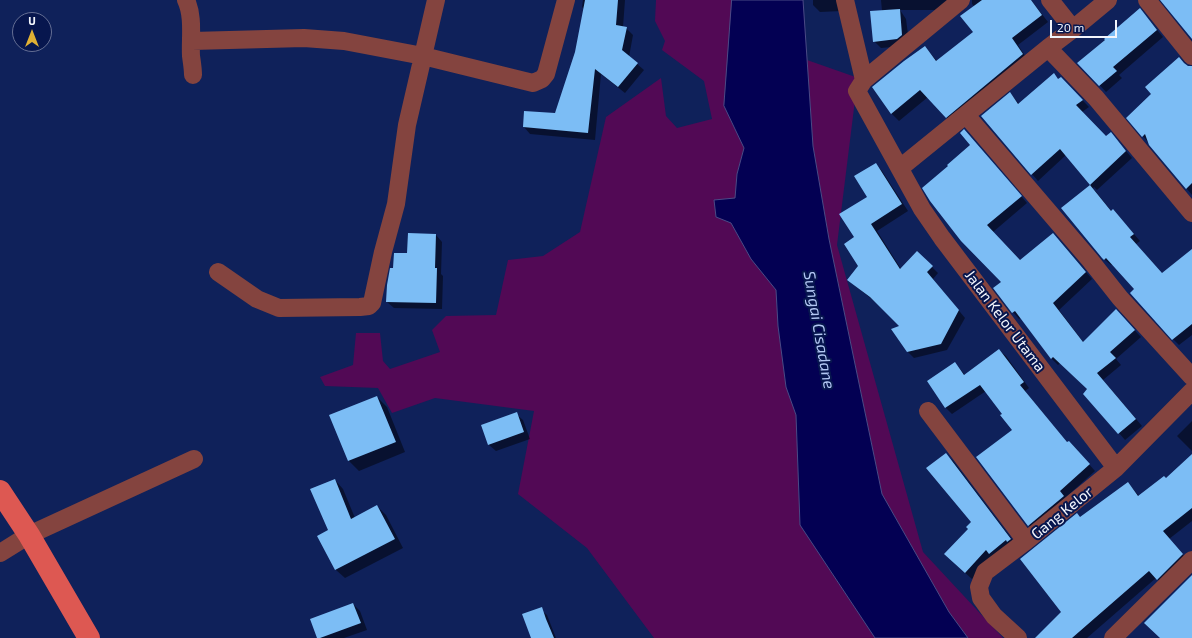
<!DOCTYPE html>
<style>
body{margin:0}
#map{position:relative;width:1192px;height:638px;overflow:hidden;background:#0f215a;font-family:"Exo 2",sans-serif}
canvas{display:block}
.north{position:absolute;left:12px;top:12px;width:40px;height:40px;box-sizing:border-box;background:#07164e;border:1px solid #656f94;border-radius:50%;rotate:0deg;font-size:11px;font-weight:700;line-height:16px;text-align:center;color:#f2f5fc}
.north::after{content:'';display:block;margin:auto;width:14px;height:18px;background:#e0b034;clip-path:polygon(50% 0,100% 100%,50% 72%,0 100%)}
.scale{position:absolute;left:1050px;top:20px;width:67px;height:18px;box-sizing:border-box;border:2px solid #f2f5fc;border-top:0;padding-left:5px;font-size:12px;line-height:14px;white-space:nowrap;color:#f2f5fc;-webkit-text-stroke:3px #07164e;paint-order:stroke}
</style>
<div id="map">
<canvas width="1192" height="638"></canvas>
<div class="north">U</div>
<div class="scale">20 m</div>
</div>
<script>
const g = document.querySelector('canvas').getContext('2d');
g.lineJoin = 'round';
function fillPath(path, color) { g.fillStyle = color; g.fill(path, 'evenodd'); }
function strokePath(path, color, width, dash) { g.strokeStyle = color; g.lineWidth = width; g.lineCap = dash ? 'butt' : 'round'; g.setLineDash(dash || []); g.stroke(path); }
function drawText(font, color, halo, rows, align = 'center') {
  g.font = font + ' "Exo 2",sans-serif'; g.lineWidth = 4; g.setLineDash([]); g.textBaseline = 'middle'; g.strokeStyle = halo; g.fillStyle = color; for (const [text, x, y, turn = 0] of rows) {
    g.save(); g.translate(x, y); g.rotate((+turn || 0) * Math.PI / 180); g.textAlign = isNaN(turn) ? turn : align; if (halo) g.strokeText(text, 0, 0); g.fillText(text, 0, 0); g.restore();
  }
}
fillPath(new Path2D(`
 M 656,0 L 732,0 L 724,106 L 744,148 L 737,174 L 736,198 L 731,223 L 751,259 L 776,290 L 778,326 L 786,387 L 796,415 L 800,525 L 875,638 L 654,638 L 587,548 L 518,494 L 534,411 L 435,398 L 392,413 L 378,388 L 325,386 L 320,377 L 353,365 L 356,333 L 380,333 L 383,361 L 390,369 L 440,352 L 432,330 L 446,316 L 496,315 L 508,260 L 543,256 L 580,232 L 606,117 L 661,78 L 666,116 L 677,128 L 712,119 L 704,81 L 662,50 L 665,41 L 655,21 Z
 M 807,60 L 864,80 L 856,92 L 837,245 L 923,552 L 1003,638 L 968,638 L 949,612 L 882,494 L 829,239 L 813,146 Z`), '#520955');
const water = new Path2D(`
 M 732,0 L 803,0 L 813,146 L 829,239 L 882,494 L 949,612 L 968,638 L 875,638 L 800,525 L 796,415 L 786,387 L 778,326 L 776,290 L 751,259 L 731,223 L 716,217 L 714,200 L 735,198 L 737,174 L 744,148 L 724,106 Z`);
fillPath(water, '#030053');
strokePath(water, '#4b4a86', 1);
fillPath(new Path2D(`
 M 583,0 L 625,0 L 623,27 L 626,28 L 633,35 L 629,57 L 644,70 L 625,93 L 601,74 L 595,140 L 530,134 L 524,127 L 525,112 L 555,114 L 576,53 L 584,9 L 582,7 Z
 M 813,0 L 844,0 L 842,11 L 820,12 L 813,5 Z
 M 881,0 L 959,0 L 947,10 L 900,10 L 906,19 L 909,42 L 904,46 L 881,48 L 874,41 L 882,11 Z
 M 972,0 L 1031,0 L 1048,22 L 1018,45 L 1029,62 L 953,124 L 928,97 L 899,121 L 892,114 L 873,88 L 925,47 L 937,61 L 974,32 L 975,7 L 972,4 Z
 M 1140,9 L 1163,37 L 1119,75 L 1122,78 L 1106,92 L 1079,63 Z
 M 1192,67 L 1192,195 L 1143,136 Z
 M 1061,78 L 1089,107 L 1082,112 L 1106,137 L 1117,140 L 1132,158 L 1097,190 L 1094,187 L 1093,188 L 1112,212 L 1119,217 L 1140,241 L 1136,244 L 1162,274 L 1192,261 L 1192,335 L 1179,345 L 1173,339 L 1135,290 L 1113,264 L 1111,265 L 1103,258 L 1062,208 L 1091,185 L 1066,155 L 1038,181 L 982,116 L 1010,93 L 1019,104 Z
 M 971,137 L 1027,203 L 993,232 L 1021,261 L 1060,241 L 1092,279 L 1059,310 L 1084,343 L 1122,317 L 1141,337 L 1116,359 L 1121,365 L 1103,380 L 1142,426 L 1125,440 L 1119,433 L 1088,389 L 1061,362 L 1058,365 L 1051,358 L 1021,318 L 1019,319 L 1013,312 L 1003,282 L 962,240 L 972,145 Z
 M 876,164 L 882,171 L 908,211 L 877,231 L 901,269 L 932,267 L 938,273 L 933,279 L 965,318 L 947,350 L 914,358 L 908,352 L 901,326 L 878,304 L 848,280 L 859,266 L 856,238 L 869,197 Z
 M 436,235 L 442,242 L 441,274 L 443,276 L 442,309 L 394,308 L 387,302 L 394,269 L 408,254 Z
 M 999,350 L 1006,356 L 1029,388 L 1025,391 L 1067,443 L 1075,448 L 1095,471 L 1065,498 L 1035,532 L 1029,525 L 1014,430 L 1003,414 L 986,391 L 952,414 L 946,408 L 928,381 L 955,363 L 965,375 Z
 M 377,397 L 387,407 L 405,452 L 359,471 L 349,461 L 330,416 Z
 M 516,414 L 523,420 L 530,439 L 496,451 L 489,445 L 482,426 Z
 M 1192,421 L 1192,451 L 1177,436 Z
 M 946,454 L 953,461 L 1017,546 L 993,556 L 972,579 L 952,561 L 972,523 Z
 M 1192,456 L 1192,521 L 1169,539 L 1189,562 L 1165,586 L 1156,578 L 1087,638 L 1042,638 L 1063,612 L 1080,518 L 1128,483 L 1139,496 L 1166,479 Z
 M 335,480 L 343,489 L 355,518 L 377,506 L 386,515 L 403,548 L 345,578 L 336,570 L 319,536 L 329,531 Z
 M 353,604 L 360,611 L 367,630 L 344,638 L 318,638 Z
 M 540,609 L 547,615 L 556,638 L 532,638 Z`), '#0007');
fillPath(new Path2D(`
 M 585,0 L 618,0 L 616,25 L 627,27 L 622,50 L 638,63 L 618,87 L 595,69 L 588,133 L 523,127 L 524,111 L 555,113 L 575,52 Z
 M 982,0 L 1031,0 L 1042,15 L 1012,38 L 1023,54 L 946,118 L 920,90 L 891,114 L 872,87 L 904,61 L 925,46 L 936,61 L 973,32 L 960,16 Z
 M 1160,0 L 1192,0 L 1192,39 Z
 M 1140,8 L 1157,30 L 1113,67 L 1117,71 L 1099,86 L 1077,63 L 1105,40 L 1104,39 Z
 M 900,9 L 902,35 L 897,39 L 873,42 L 870,11 Z
 M 1179,57 L 1184,63 L 1188,66 L 1192,66 L 1192,183 L 1186,189 L 1149,145 L 1145,134 L 1142,137 L 1126,118 L 1151,94 L 1145,87 Z
 M 1054,73 L 1058,79 L 1061,77 L 1083,100 L 1076,105 L 1106,136 L 1111,132 L 1126,151 L 1090,185 L 1060,149 L 1031,175 L 981,116 L 1010,92 L 1018,104 Z
 M 964,129 L 1022,196 L 987,225 L 1020,260 L 1053,233 L 1086,272 L 1053,303 L 1083,342 L 1116,309 L 1135,330 L 1110,352 L 1116,358 L 1097,373 L 1136,419 L 1118,434 L 1083,394 L 1087,389 L 1053,357 L 1051,359 L 1015,311 L 1012,313 L 993,288 L 1001,282 L 961,241 L 930,201 L 922,188 L 948,166 L 947,165 L 970,145 L 960,133 Z
 M 876,163 L 902,204 L 871,224 L 900,269 L 917,251 L 933,266 L 927,272 L 959,310 L 941,344 L 907,352 L 891,329 L 899,326 L 870,297 L 847,280 L 858,266 L 844,244 L 854,237 L 839,214 L 867,197 L 854,176 Z
 M 1090,185 L 1111,211 L 1113,209 L 1134,234 L 1130,237 L 1162,273 L 1192,249 L 1192,324 L 1172,340 L 1130,293 L 1134,289 L 1106,258 L 1104,260 L 1102,258 L 1061,208 Z
 M 408,233 L 436,234 L 435,268 L 437,268 L 436,303 L 386,302 L 387,285 L 390,268 L 393,268 L 394,253 L 407,253 Z
 M 999,349 L 1024,382 L 1020,385 L 1067,442 L 1069,441 L 1090,464 L 1060,491 L 1064,496 L 1028,526 L 976,457 L 1012,430 L 1000,415 L 1002,414 L 980,385 L 945,408 L 927,381 L 955,362 L 964,375 Z
 M 377,396 L 396,442 L 348,461 L 329,415 Z
 M 517,412 L 524,432 L 488,445 L 481,425 Z
 M 946,453 L 1011,539 L 1007,542 L 1006,540 L 989,554 L 986,550 L 965,573 L 944,554 L 968,529 L 966,527 L 971,522 L 926,468 Z
 M 1192,454 L 1192,508 L 1163,531 L 1183,554 L 1157,580 L 1149,571 L 1072,638 L 1035,638 L 1061,612 L 1020,559 L 1077,513 L 1080,517 L 1128,482 L 1138,496 L 1164,476 L 1166,478 Z
 M 335,479 L 351,519 L 377,505 L 395,539 L 335,570 L 317,536 L 328,530 L 310,489 Z
 M 1192,575 L 1192,638 L 1160,638 L 1144,623 Z
 M 353,603 L 361,623 L 320,638 L 317,638 L 310,619 Z
 M 542,607 L 546,619 L 554,638 L 531,638 L 522,614 Z`), '#7cbdf5');
strokePath(new Path2D(`
 M 186,0 C 194,17 190,38 191,56 C 192,63 193,69 193,75
 M 845,0 L 864,80
 M 961,0 L 864,80 L 857,91 L 922,209 L 942,238 L 1116,468
 M 1050,0 L 1073,29
 M 1147,0 L 1192,56
 M 192,41 L 304,38 L 344,41 L 423,56 L 533,83 L 542,79 L 546,74 L 566,0
 M 1048,48 L 1096,98 L 1192,213
 M 966,115 L 1090,260 L 1120,298 L 1192,377
 M 900,168 L 1048,48 L 1073,29 L 1108,0
 M 218,272 L 257,299 L 279,308 L 360,307 L 369,306 L 372,303 L 383,252 L 396,204 L 407,125 L 436,0
 M 928,411 L 1026,541
 M 0,553 L 29,535 L 194,459
 M 1018,638 L 994,616 L 981,598 L 979,587 L 985,572 L 1026,541 L 1116,468 L 1192,391
 M 1113,638 L 1192,560`), '#84443f', 18);
strokePath(new Path2D(`
 M 0,491 L 29,535 L 89,638`), '#dd5852', 22);
drawText('15px', '#f2f5fc', '#07164e', [
 ["Jalan Kelor Utama",1005,321,53],
 ["Gang Kelor",1062,513,-39]
]);
drawText('italic 16px', '#b3c7f4', '#07164e', [
 ["Sungai Cisadane",819,330,80]
]);
</script>
